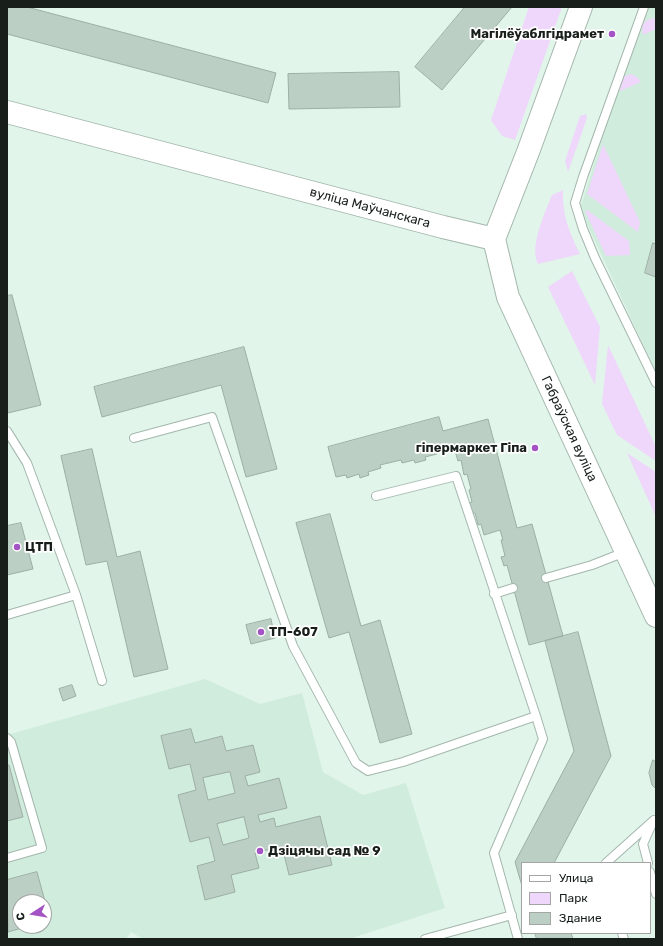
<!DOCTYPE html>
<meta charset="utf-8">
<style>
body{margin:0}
#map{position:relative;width:663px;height:946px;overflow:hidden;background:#e1f5ea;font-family:Rubik,sans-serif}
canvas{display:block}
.frame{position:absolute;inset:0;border:8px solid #181f1b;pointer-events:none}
.legend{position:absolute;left:521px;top:862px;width:130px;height:72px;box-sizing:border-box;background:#fff;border:1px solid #a3a5a4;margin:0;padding:5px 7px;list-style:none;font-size:12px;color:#181f1b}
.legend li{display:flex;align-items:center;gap:8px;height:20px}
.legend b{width:20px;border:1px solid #a3a5a4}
.north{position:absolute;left:12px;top:894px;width:40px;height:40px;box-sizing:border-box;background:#fff;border:1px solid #a3a5a4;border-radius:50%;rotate:258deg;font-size:11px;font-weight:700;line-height:16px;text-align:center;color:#181f1b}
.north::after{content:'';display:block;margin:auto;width:14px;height:18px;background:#a353c3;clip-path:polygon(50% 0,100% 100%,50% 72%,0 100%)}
</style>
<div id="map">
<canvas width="663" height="946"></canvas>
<div class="frame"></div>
<ul class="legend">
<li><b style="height:5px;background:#fff"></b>Улица</li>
<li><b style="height:11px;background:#efd6fb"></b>Парк</li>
<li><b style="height:11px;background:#bccfc5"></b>Здание</li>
</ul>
<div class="north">С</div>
</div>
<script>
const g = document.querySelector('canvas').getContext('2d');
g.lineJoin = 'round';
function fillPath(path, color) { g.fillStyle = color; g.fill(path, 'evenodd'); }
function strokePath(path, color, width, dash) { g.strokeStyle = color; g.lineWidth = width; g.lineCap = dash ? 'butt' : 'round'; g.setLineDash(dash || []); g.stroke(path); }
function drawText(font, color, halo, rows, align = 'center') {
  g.font = font + ' Rubik,sans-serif'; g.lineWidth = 3.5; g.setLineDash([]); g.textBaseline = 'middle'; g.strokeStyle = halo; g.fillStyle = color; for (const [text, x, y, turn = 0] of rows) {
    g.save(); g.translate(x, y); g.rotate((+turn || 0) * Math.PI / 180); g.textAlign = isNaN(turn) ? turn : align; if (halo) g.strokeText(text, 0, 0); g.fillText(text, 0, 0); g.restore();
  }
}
fillPath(new Path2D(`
 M 643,7 L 656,7 L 656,372 L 580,209 Z
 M 205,679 L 260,704 L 302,693 L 323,772 L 363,795 L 406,783 L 445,908 L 349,939 L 143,939 L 131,932 L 126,939 L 7,939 L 7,735 ZM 20,902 L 44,902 L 44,926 L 20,926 Z`), '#d0ecdd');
fillPath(new Path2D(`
 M 529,7 L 562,7 L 515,140 L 502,136 L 491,120 Z
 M 654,18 L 656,19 L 656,29 L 643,35 C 641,25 643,20 654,18 Z
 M 631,74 L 637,77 L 641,82 L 620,91 L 619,84 L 622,77 Z
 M 586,114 L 587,118 L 568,172 L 565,161 L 580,116 Z
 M 603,144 L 640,222 L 638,232 L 587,194 Z
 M 563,190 C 562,215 569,232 580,254 L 538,264 C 529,246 545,213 552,195 Z
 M 587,210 L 629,241 L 630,255 L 606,256 L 585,211 Z
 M 572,271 L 600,327 L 595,385 L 548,287 Z
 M 608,345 L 656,447 L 656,461 L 617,435 L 602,404 Z
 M 627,453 L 656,472 L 656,517 Z`), '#efd6fb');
const building = new Path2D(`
 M 7,7 L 27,7 L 276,73 L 268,103 L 7,34 Z
 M 465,7 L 512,7 L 442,90 L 415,67 Z
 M 399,72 L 400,107 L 289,109 L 288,74 Z
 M 653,243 L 656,244 L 656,277 L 645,273 Z
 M 12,295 L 41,405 L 8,413 L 7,409 L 7,296 Z
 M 244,347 L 277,469 L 246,477 L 221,385 L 102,417 L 94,387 Z
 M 439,417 L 443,431 L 488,419 L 517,528 L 532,524 L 563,636 L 529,645 L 507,565 L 504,566 L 501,557 L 505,556 L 501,540 L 503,540 L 500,530 L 484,535 L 481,524 L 478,525 L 475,513 L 471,514 L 469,503 L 472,502 L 469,490 L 471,489 L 467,474 L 464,475 L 461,460 L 458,461 L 455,451 L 458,450 L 456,444 L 436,450 L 437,454 L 425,457 L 426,460 L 415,463 L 414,460 L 402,463 L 401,460 L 380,465 L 381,468 L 368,472 L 369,475 L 360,478 L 359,474 L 347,478 L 346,475 L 336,477 L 328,447 Z
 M 92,449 L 117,557 L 140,551 L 168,669 L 134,677 L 107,561 L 86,565 L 61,456 Z
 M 330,514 L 361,626 L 380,620 L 412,734 L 380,743 L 349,632 L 329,638 L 296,523 Z
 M 21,523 L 33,569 L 7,575 L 7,526 Z
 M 271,619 L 275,638 L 251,644 L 246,625 Z
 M 578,632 L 611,756 L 554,863 L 522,863 L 522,886 L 515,862 L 574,751 L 545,641 Z
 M 72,685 L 76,696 L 63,701 L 59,689 Z
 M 191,729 L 195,743 L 222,736 L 226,751 L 253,745 L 260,772 L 245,776 L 248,786 L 279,778 L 287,808 L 258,815 L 260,822 L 274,818 L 276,827 L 320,816 L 332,865 L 289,875 L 282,846 L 255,853 L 259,868 L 231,875 L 235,892 L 205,900 L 197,866 L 215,861 L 209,837 L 190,842 L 178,795 L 196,790 L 190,764 L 169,769 L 161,736 ZM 230,772 L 235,793 L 208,800 L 203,778 ZM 244,817 L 249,838 L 223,845 L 217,824 Z
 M 653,760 L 656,762 L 656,789 L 652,785 L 649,773 Z
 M 7,765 L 9,765 L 23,817 L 7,821 Z
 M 37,872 L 50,920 L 44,922 L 44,902 L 20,902 L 20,926 L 29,926 L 8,932 L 7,880 Z
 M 535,933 L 571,933 L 573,939 L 537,939 Z`);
fillPath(building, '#bccfc5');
strokePath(building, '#9dafa5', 1);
const lane = new Path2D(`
 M 644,7 L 583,177 L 575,203 L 583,229 L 595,258 L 656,383
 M 7,431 L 27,463 L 76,595 L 102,681
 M 134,438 L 212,417 L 293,646 L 356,763 L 368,771 L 403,762 L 536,716
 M 376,496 L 456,476 L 536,716 L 543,739 L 494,853 L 518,939
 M 546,578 L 592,565 L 625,552
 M 494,594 L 513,588
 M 7,615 L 76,595
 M 7,738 L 11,742 L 42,848 L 7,858
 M 606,863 L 654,820
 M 648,863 L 643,844 L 652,824
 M 650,872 L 656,894
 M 622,933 L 624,939
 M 425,939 L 512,915`);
const secondary = new Path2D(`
 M 7,112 L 443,227 L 494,239 L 528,152 L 581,7
 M 494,239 L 508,297 L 656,616`);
strokePath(lane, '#a4b7ad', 10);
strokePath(secondary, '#a4b7ad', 24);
strokePath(lane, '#fff', 8);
strokePath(secondary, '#fff', 22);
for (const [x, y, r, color] of [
 [612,34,4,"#a353c3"],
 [535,448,4,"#a353c3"],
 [17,547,4,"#a353c3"],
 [261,632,4,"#a353c3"],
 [260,851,4,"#a353c3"]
]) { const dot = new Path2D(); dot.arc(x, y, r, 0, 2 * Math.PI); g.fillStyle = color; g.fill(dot); strokePath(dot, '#fff', 1.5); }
drawText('bold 13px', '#181f1b', '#fff', [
 ["Магілёўаблгідрамет",604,34,"right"],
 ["гіпермаркет Гіпа",527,448,"right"],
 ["ЦТП",25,547],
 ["ТП-607",269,632],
 ["Дзіцячы сад № 9",268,851]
], 'left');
drawText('13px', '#181f1b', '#fff', [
 ["вуліца Маўчанскага",370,208,15],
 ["Габраўская вуліца",569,429,65]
]);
</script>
